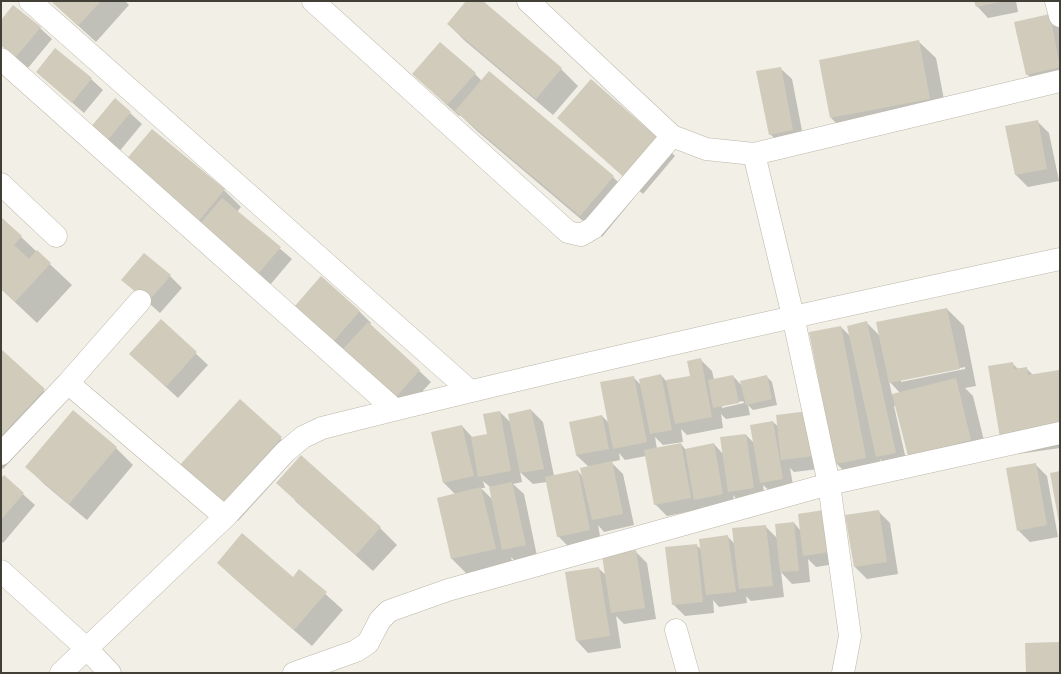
<!DOCTYPE html>
<style>
body{margin:0}
#map{position:relative;width:1061px;height:674px;overflow:hidden;background:#f1efe6;font-family:"DejaVu Sans",sans-serif}
canvas{display:block}
.frame{position:absolute;inset:0;border:2px solid #423f36;pointer-events:none}
</style>
<div id="map">
<canvas width="1061" height="674"></canvas>
<div class="frame"></div>
</div>
<script>
const g = document.querySelector('canvas').getContext('2d');
g.lineJoin = 'round';
function fillPath(path, color) { g.fillStyle = color; g.fill(path, 'evenodd'); }
function strokePath(path, color, width, dash) { g.strokeStyle = color; g.lineWidth = width; g.lineCap = dash ? 'butt' : 'round'; g.setLineDash(dash || []); g.stroke(path); }
fillPath(new Path2D(`
 M 51,1 L 125,1 L 129,5 L 96,42 Z
 M 467,1 L 482,1 L 561,69 L 578,86 L 553,115 L 465,41 L 448,24 Z
 M 975,1 L 1016,1 L 1018,12 L 988,18 L 977,6 Z
 M 1049,15 L 1060,26 L 1060,82 L 1039,86 L 1027,74 Z
 M 1,22 L 40,28 L 52,39 L 28,68 L 1,45 Z
 M 918,41 L 936,58 L 947,115 L 848,135 L 831,118 Z
 M 780,68 L 792,79 L 804,141 L 782,146 L 770,134 Z
 M 37,72 L 91,79 L 103,90 L 84,113 Z
 M 413,74 L 475,74 L 482,81 L 613,177 L 634,198 L 602,237 L 478,132 L 460,115 L 459,116 Z
 M 130,113 L 142,124 L 118,153 L 103,140 Z
 M 558,118 L 658,140 L 675,156 L 643,194 Z
 M 1037,121 L 1049,133 L 1059,181 L 1028,187 L 1016,175 L 1006,127 Z
 M 152,130 L 224,190 L 241,207 L 237,212 L 292,259 L 270,285 L 262,278 L 263,277 L 126,162 Z
 M 1,218 L 72,285 L 37,323 L 1,289 Z
 M 170,276 L 182,288 L 160,313 L 123,280 Z
 M 321,278 L 360,312 L 371,323 L 370,325 L 431,382 L 408,407 L 307,319 Z
 M 947,309 L 964,326 L 976,386 L 965,388 L 973,396 L 988,457 L 909,456 L 896,405 L 894,406 L 907,464 L 889,468 L 880,459 L 883,475 L 853,480 L 836,463 L 841,327 L 850,336 L 866,322 L 880,336 ZM 965,367 L 965,369 L 901,382 L 901,380 ZM 889,381 L 900,393 L 892,395 Z
 M 161,321 L 208,365 L 178,398 L 130,354 Z
 M 1,350 L 61,407 L 3,469 L 1,467 Z
 M 700,359 L 712,371 L 714,380 L 733,376 L 743,387 L 766,376 L 772,382 L 777,405 L 753,410 L 748,405 L 750,415 L 726,419 L 721,414 L 723,428 L 687,435 L 681,429 L 683,442 L 663,445 L 655,437 L 657,449 L 681,444 L 686,450 L 714,444 L 723,454 L 746,435 L 754,443 L 773,422 L 826,468 L 794,472 L 790,468 L 794,491 L 773,494 L 763,485 L 765,499 L 740,503 L 733,495 L 735,506 L 707,511 L 702,506 L 703,509 L 667,516 L 655,504 L 646,456 L 625,460 L 619,453 L 620,460 L 611,462 L 623,474 L 634,525 L 604,532 L 598,525 L 601,542 L 570,548 L 558,536 L 547,482 L 533,484 L 520,472 L 522,482 L 513,484 L 524,494 L 537,556 L 515,561 L 511,557 L 513,566 L 469,576 L 452,559 L 438,498 L 455,494 L 444,483 L 462,426 L 473,438 L 488,435 L 500,412 L 511,423 L 531,410 L 543,422 L 554,476 L 578,471 L 583,477 L 589,467 L 576,455 L 602,416 L 609,423 L 633,377 L 641,385 L 661,375 L 666,381 L 691,377 ZM 743,401 L 744,403 L 722,408 L 722,405 ZM 483,481 L 490,487 L 492,499 L 481,488 L 485,488 Z
 M 1012,363 L 1018,369 L 1026,368 L 1033,375 L 1060,372 L 1060,448 L 1018,454 L 1001,437 Z
 M 240,401 L 298,455 L 238,521 L 197,484 Z
 M 116,448 L 133,465 L 87,520 L 44,484 L 27,467 Z
 M 1035,464 L 1047,476 L 1058,537 L 1030,542 L 1018,530 Z
 M 4,477 L 35,505 L 3,543 L 1,541 L 1,480 Z
 M 294,500 L 380,528 L 397,545 L 373,571 Z
 M 878,511 L 890,523 L 898,574 L 867,579 L 855,567 Z
 M 794,523 L 801,531 L 847,562 L 816,567 L 808,559 L 810,582 L 792,584 L 781,572 L 784,597 L 751,601 L 746,596 L 747,603 L 719,607 L 713,600 L 714,613 L 685,616 L 673,604 L 696,545 L 701,549 L 728,537 L 734,543 L 765,526 L 777,538 Z
 M 635,551 L 647,563 L 656,619 L 624,624 L 616,616 L 621,648 L 588,653 L 577,641 L 598,568 L 606,575 Z
 M 218,563 L 293,578 L 299,570 L 343,610 L 312,646 L 235,579 Z`), '#0003');
fillPath(new Path2D(`
 M 51,1 L 101,1 L 78,26 Z
 M 466,1 L 483,1 L 562,68 L 536,99 L 447,24 Z
 M 974,1 L 1000,1 L 1000,2 L 976,7 Z
 M 13,5 L 41,27 L 16,57 L 1,44 L 1,20 Z
 M 1050,14 L 1060,67 L 1026,75 L 1014,22 Z
 M 919,40 L 930,99 L 830,118 L 819,60 Z
 M 440,42 L 476,73 L 447,105 L 412,74 Z
 M 55,48 L 92,78 L 72,103 L 36,72 Z
 M 781,67 L 793,130 L 769,135 L 756,71 Z
 M 489,71 L 614,176 L 580,216 L 455,111 Z
 M 591,79 L 659,139 L 625,178 L 557,118 Z
 M 115,98 L 131,112 L 106,142 L 90,128 Z
 M 1038,120 L 1047,169 L 1015,175 L 1005,126 Z
 M 152,129 L 225,189 L 198,222 L 124,162 Z
 M 222,198 L 281,247 L 258,274 L 199,225 Z
 M 1,217 L 22,236 L 14,245 L 29,259 L 37,250 L 51,263 L 15,302 L 1,289 Z
 M 144,253 L 171,275 L 148,302 L 121,280 Z
 M 321,276 L 360,311 L 333,342 L 294,307 Z
 M 947,308 L 960,369 L 889,383 L 876,322 Z
 M 161,319 L 197,352 L 166,387 L 129,354 Z
 M 867,321 L 896,453 L 876,457 L 847,326 Z
 M 368,322 L 420,370 L 396,397 L 343,349 Z
 M 841,326 L 866,458 L 835,464 L 809,332 Z
 M 1,349 L 45,389 L 1,436 Z
 M 701,358 L 712,417 L 675,424 L 666,380 L 690,376 L 687,361 Z
 M 1013,362 L 1014,369 L 1027,367 L 1028,375 L 1059,370 L 1060,428 L 1000,438 L 988,366 Z
 M 661,374 L 672,430 L 650,434 L 639,379 Z
 M 733,375 L 739,403 L 713,408 L 708,380 Z
 M 767,375 L 772,399 L 746,405 L 740,381 Z
 M 634,376 L 647,442 L 613,449 L 600,382 Z
 M 956,378 L 971,440 L 908,456 L 892,394 Z
 M 240,399 L 282,437 L 221,505 L 178,467 Z
 M 531,409 L 544,469 L 520,473 L 508,414 Z
 M 73,410 L 117,447 L 69,504 L 25,467 Z
 M 500,411 L 511,471 L 478,477 L 471,437 L 487,434 L 483,414 Z
 M 809,411 L 814,456 L 781,460 L 776,415 Z
 M 602,415 L 609,449 L 576,455 L 569,422 Z
 M 773,421 L 783,479 L 760,483 L 750,425 Z
 M 462,425 L 474,476 L 443,483 L 431,432 Z
 M 746,434 L 754,488 L 728,492 L 720,437 Z
 M 681,443 L 691,498 L 654,505 L 644,450 Z
 M 714,443 L 723,494 L 694,500 L 685,449 Z
 M 301,455 L 381,527 L 356,555 L 276,483 Z
 M 612,461 L 623,514 L 592,520 L 580,468 Z
 M 1036,463 L 1047,525 L 1017,531 L 1006,468 Z
 M 578,470 L 590,530 L 557,537 L 545,477 Z
 M 1060,471 L 1060,523 L 1059,523 L 1050,473 Z
 M 4,475 L 24,493 L 1,520 L 1,478 Z
 M 512,482 L 526,545 L 502,550 L 489,487 Z
 M 481,487 L 496,549 L 451,559 L 437,498 Z
 M 830,509 L 836,551 L 803,556 L 798,514 Z
 M 879,510 L 887,562 L 854,567 L 845,515 Z
 M 794,522 L 799,571 L 780,572 L 775,524 Z
 M 766,525 L 773,586 L 739,589 L 732,528 Z
 M 242,533 L 293,577 L 299,569 L 327,592 L 294,630 L 217,563 Z
 M 728,535 L 736,592 L 706,595 L 699,539 Z
 M 697,544 L 703,602 L 672,605 L 665,547 Z
 M 636,550 L 645,608 L 611,613 L 602,556 Z
 M 599,567 L 610,636 L 576,641 L 565,572 Z
 M 1060,642 L 1060,673 L 1026,673 L 1025,643 Z`), '#d1cbbc');
const minor = new Path2D(`
 M 30,1 L 470,391
 M 313,1 L 568,232 L 581,235 L 593,228 L 672,136
 M 528,1 L 672,136 L 706,149 L 754,154
 M 1056,1 L 1060,16
 M 1,59 L 394,409
 M 1060,81 L 754,154 L 793,316 L 829,484 L 1060,433
 M 1,184 L 56,236
 M 68,383 L 225,517
 M 1,454 L 68,383 L 140,301
 M 1,571 L 87,649 L 110,673
 M 676,630 L 688,673
 M 61,673 L 225,517 L 285,452 L 303,437 L 322,428 C 567,366 813,312 1060,259
 M 294,673 L 356,651 L 368,643 L 380,620 L 389,611 L 448,590 L 829,484 L 850,636 L 843,673`);
strokePath(minor, '#bbb7a9', 23);
strokePath(minor, '#fff', 22);
</script>
